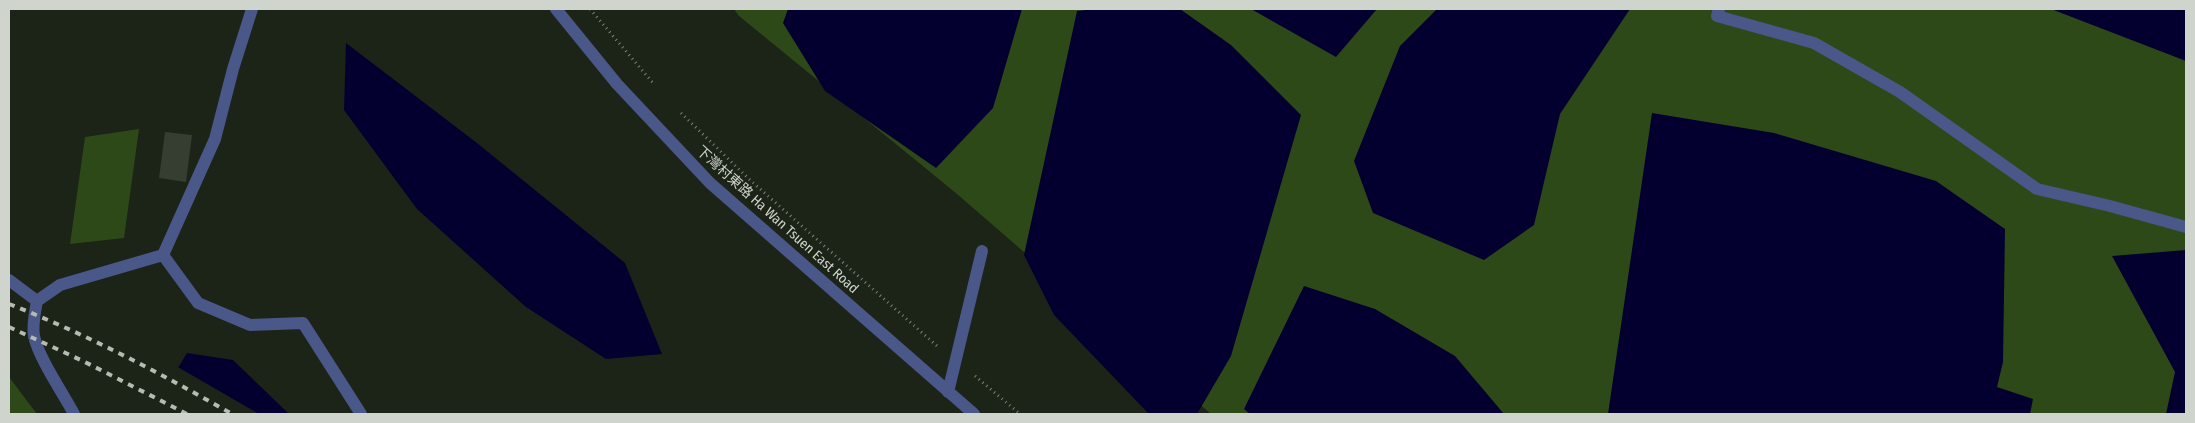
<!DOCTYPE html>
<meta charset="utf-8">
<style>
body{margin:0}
#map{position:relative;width:2195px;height:423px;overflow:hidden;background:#1c2317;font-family:"Fira Sans Condensed",sans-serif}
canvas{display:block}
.frame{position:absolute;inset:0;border:10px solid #cfd4cc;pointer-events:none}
</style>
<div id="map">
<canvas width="2195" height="423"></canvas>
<div class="frame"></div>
</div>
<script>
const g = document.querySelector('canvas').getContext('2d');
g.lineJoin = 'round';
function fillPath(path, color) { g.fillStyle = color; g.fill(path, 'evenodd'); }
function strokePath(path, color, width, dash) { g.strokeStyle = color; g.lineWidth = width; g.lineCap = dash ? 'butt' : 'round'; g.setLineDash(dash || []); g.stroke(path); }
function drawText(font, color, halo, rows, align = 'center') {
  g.font = font + ' "Fira Sans Condensed","Noto Sans SC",sans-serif'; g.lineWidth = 4; g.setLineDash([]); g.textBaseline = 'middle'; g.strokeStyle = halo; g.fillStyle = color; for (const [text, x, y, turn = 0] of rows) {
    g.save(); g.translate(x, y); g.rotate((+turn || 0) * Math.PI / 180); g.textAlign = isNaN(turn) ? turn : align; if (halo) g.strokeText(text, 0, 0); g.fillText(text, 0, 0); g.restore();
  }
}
fillPath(new Path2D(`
 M 734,9 L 2186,9 L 2186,414 L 1211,414 L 957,194 L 739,16 Z
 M 139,129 L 124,238 L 70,244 L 85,137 Z
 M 9,377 L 37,414 L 9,414 Z`), '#2e4918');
fillPath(new Path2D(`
 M 788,9 L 1022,9 L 993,108 L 936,168 L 825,91 L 783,23 Z
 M 1095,9 L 1180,9 L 1231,45 L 1301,115 L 1231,356 L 1197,414 L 1149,414 L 1054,315 L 1024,255 L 1077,11 Z
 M 1251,9 L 1377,9 L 1336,57 Z
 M 1437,9 L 1630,9 L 1560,114 L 1534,225 L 1484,260 L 1373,213 L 1354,161 L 1400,46 Z
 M 2051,9 L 2186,9 L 2186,61 Z
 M 346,43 L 477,143 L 625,263 L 662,354 L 606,359 L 526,307 L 417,209 L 344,110 Z
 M 1652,113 L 1774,133 L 1936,181 L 2005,229 L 2003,362 L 1997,387 L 2033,399 L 2030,414 L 1608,414 Z
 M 2186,250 L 2186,414 L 2166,414 L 2175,372 L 2112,256 Z
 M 1304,286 L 1375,309 L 1455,356 L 1504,414 L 1250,414 L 1244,409 Z
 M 187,353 L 233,360 L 289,414 L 150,414 Z`), '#030030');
fillPath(new Path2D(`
 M 176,366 L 259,414 L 147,413 Z`), '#1c2317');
fillPath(new Path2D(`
 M 165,132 L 192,135 L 186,182 L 159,178 Z`), '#363d31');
strokePath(new Path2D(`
 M 590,9 L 653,83
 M 681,113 L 750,180 L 937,346
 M 975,376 L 1020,414`), '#7d8379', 3, [1, 4]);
strokePath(new Path2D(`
 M 556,9 L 617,84 L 710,183 L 974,414
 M 1719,9 L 1717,16 L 1814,43 L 1900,92 L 2037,189 L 2110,206 L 2186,227
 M 163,255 L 198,303 L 250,325 L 303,323 L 361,414
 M 9,280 L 37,301
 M 948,392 L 982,251
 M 74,414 C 63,393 39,359 34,336 C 32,325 35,312 37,301 L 60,285 L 163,255 L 215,139 L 233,69 L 252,9`), '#495789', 12);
strokePath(new Path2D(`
 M 9,304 C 86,334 160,373 232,414
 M 9,327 L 83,361 L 187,414`), '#b6bbb2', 4, [6, 6]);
drawText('14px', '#cfd4cc', '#1c2317', [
 ["下灣村東路 Ha Wan Tsuen East Road",777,220,42]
]);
</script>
